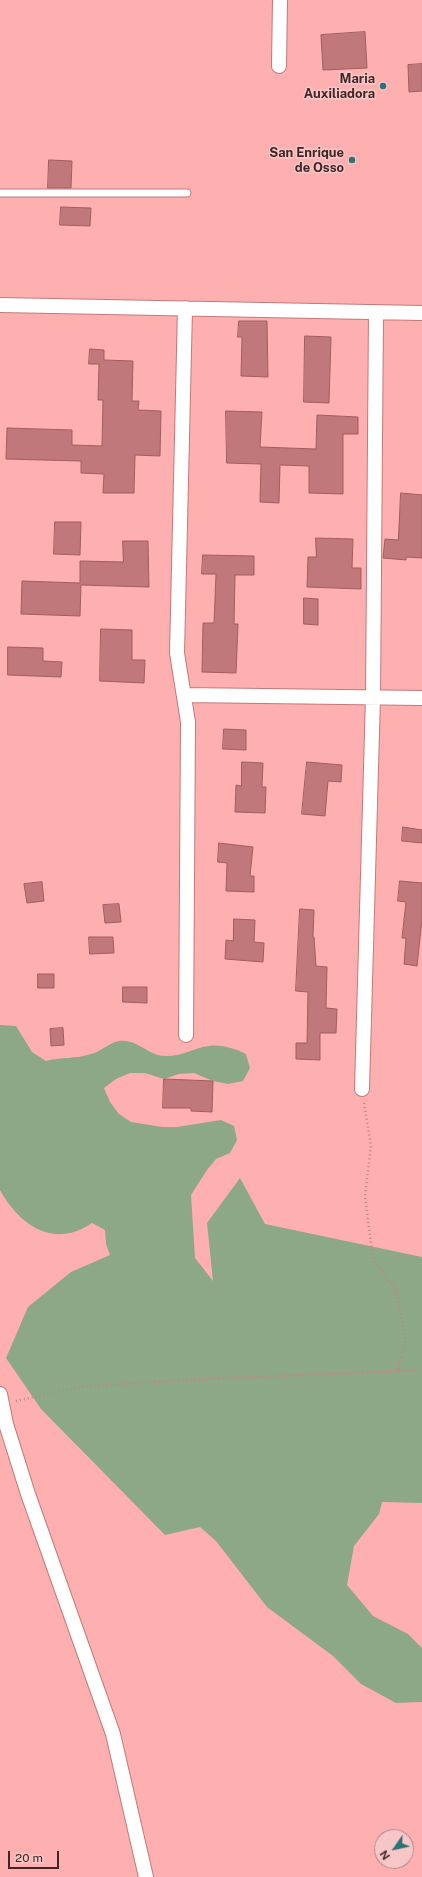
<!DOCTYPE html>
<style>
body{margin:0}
#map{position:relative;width:422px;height:1877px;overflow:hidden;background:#feafb0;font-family:"Public Sans",sans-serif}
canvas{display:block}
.north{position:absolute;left:374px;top:1829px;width:40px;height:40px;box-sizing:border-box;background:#f7c6c6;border:1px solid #af8585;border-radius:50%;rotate:236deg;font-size:11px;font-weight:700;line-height:16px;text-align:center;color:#422424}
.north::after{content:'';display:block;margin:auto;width:14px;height:18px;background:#2a7477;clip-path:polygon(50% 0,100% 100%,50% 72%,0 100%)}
.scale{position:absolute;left:8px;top:1851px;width:51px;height:18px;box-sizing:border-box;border:2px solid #422424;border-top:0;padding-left:5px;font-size:12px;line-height:14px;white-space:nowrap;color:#422424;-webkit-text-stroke:3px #f7c6c6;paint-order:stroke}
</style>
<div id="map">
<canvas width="422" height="1877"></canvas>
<div class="north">N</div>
<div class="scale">20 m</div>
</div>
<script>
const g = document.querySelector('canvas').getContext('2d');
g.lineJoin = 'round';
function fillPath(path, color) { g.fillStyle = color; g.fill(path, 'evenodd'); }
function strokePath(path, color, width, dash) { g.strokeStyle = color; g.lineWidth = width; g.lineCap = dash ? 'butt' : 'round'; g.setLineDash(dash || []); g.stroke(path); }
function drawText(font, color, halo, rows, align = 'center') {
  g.font = font + ' "Public Sans",sans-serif'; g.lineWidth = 3; g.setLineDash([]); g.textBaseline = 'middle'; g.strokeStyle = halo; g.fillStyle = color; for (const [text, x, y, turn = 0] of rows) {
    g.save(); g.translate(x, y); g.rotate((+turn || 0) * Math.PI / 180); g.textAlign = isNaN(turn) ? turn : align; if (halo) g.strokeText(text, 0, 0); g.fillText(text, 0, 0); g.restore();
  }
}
fillPath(new Path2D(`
 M 0,1025 L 16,1026 L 32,1052 L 46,1061 C 60,1057 77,1059 91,1054 C 100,1052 109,1043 119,1041 C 135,1039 144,1051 158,1055 C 175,1059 188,1051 203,1047 C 218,1043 232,1047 246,1054 L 250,1068 L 243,1081 L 228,1084 L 213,1081 L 194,1073 L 179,1074 L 164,1079 L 145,1073 L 130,1073 L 116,1079 L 104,1088 L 110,1102 L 119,1114 L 131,1122 L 162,1127 L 177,1127 L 221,1120 L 234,1126 L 237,1140 L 230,1153 L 216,1159 L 207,1170 L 191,1195 L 195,1258 L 213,1281 L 207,1223 L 240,1178 L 265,1224 L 422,1257 L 422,1503 L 382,1502 L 379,1514 L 354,1546 L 347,1585 L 373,1616 L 408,1634 L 422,1648 L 422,1702 L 396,1703 L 361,1684 L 333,1656 L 267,1607 L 216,1541 L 200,1527 L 165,1535 L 41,1409 L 6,1358 L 28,1307 L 71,1272 L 110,1255 L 106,1244 L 105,1230 L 92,1223 C 54,1249 20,1226 0,1190 Z`), '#8da884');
const building = new Path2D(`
 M 365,32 L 367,68 L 323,70 L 321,35 Z
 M 422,64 L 422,91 L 409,92 L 408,65 Z
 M 49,160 L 72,161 L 71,188 L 48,188 Z
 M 61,207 L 91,208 L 90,226 L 60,225 Z
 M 239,321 L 267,321 L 268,377 L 241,376 L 242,337 L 238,337 Z
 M 305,336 L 331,337 L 329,403 L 304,402 Z
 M 90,349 L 104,350 L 104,360 L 133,361 L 132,401 L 139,401 L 138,410 L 161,411 L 160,456 L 135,455 L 134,493 L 103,493 L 104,474 L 81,473 L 81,461 L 6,459 L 7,428 L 72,430 L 72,445 L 102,446 L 103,400 L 98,400 L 99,364 L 89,364 Z
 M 226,411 L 262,412 L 260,447 L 316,449 L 317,415 L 358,417 L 358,434 L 343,434 L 343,494 L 309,493 L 309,466 L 280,465 L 279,503 L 260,502 L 261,464 L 227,463 Z
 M 401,493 L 422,495 L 422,558 L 406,557 L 406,560 L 383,558 L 385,539 L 398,540 Z
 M 55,522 L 81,522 L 80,555 L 54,554 Z
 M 316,538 L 353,539 L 352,568 L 361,568 L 361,589 L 307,587 L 308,557 L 316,557 Z
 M 123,541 L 148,541 L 149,587 L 81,585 L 80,616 L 21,614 L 22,581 L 80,583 L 80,561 L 123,562 Z
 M 203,555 L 254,556 L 254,575 L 235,575 L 234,624 L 238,624 L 236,673 L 202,672 L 203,623 L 214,623 L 216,574 L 202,574 Z
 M 304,598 L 318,599 L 318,625 L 304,624 Z
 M 101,629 L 132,630 L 132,660 L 145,660 L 144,683 L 100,681 Z
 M 8,647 L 43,648 L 43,661 L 62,662 L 61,677 L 8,675 Z
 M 224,729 L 246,730 L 246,750 L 223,749 Z
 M 242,762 L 263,763 L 262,787 L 266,787 L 265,813 L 235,812 L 236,785 L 241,786 Z
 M 307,762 L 342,765 L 341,782 L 328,781 L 325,816 L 302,814 Z
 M 403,827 L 422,830 L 422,843 L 402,841 Z
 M 219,843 L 253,847 L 250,876 L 254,876 L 254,892 L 226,891 L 227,863 L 218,862 Z
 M 400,881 L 422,883 L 422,919 L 417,966 L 404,964 L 406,938 L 402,938 L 406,902 L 398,901 Z
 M 42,882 L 44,901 L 27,903 L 24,884 Z
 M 119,904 L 121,922 L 105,923 L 103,905 Z
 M 300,909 L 314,910 L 313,937 L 314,937 L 316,966 L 327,967 L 326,1008 L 337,1009 L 336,1033 L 320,1033 L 320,1060 L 296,1059 L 296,1043 L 307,1043 L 308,992 L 296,991 Z
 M 234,919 L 255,920 L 254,942 L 264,943 L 263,962 L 225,959 L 226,940 L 233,941 Z
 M 89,937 L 113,937 L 114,953 L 90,954 Z
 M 38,974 L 54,974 L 54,988 L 38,988 Z
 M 123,987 L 147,987 L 147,1003 L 123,1002 Z
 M 63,1028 L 64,1045 L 51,1046 L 50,1029 Z
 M 164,1079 L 213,1081 L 212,1112 L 191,1111 L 191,1108 L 163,1108 Z`);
fillPath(building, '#c0787a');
strokePath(building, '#a35d5f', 1);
const lane = new Path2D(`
 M 0,193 L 187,193`);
const street = new Path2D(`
 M 279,66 L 280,0
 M 0,305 L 422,313
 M 185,308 L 177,653 L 188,722 L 186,1035
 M 184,695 L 422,698
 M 362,1089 L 373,697 L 376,312
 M 0,1394 L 6,1424 L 28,1494 L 113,1734 L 146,1877`);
strokePath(lane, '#c2797a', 9);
strokePath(street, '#c2797a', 16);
strokePath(new Path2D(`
 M 364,1103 L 371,1145 L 365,1196 L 373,1259 L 395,1288 L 406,1338 L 397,1371
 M 16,1401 L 80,1387 L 185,1380 L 422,1370`), '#c38384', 2.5, [1, 3]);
strokePath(lane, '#fff', 7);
strokePath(street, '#fff', 14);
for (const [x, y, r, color] of [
 [383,86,4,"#2a7477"],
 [352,160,4,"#2a7477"]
]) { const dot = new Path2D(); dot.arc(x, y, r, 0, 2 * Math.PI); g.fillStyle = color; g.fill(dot); strokePath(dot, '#f7c6c6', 1.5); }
drawText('bold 13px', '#422424', '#f7c6c6', [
 ["Maria",375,79],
 ["Auxiliadora",375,94],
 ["San Enrique",344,153],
 ["de Osso",344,168]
], 'right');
</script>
